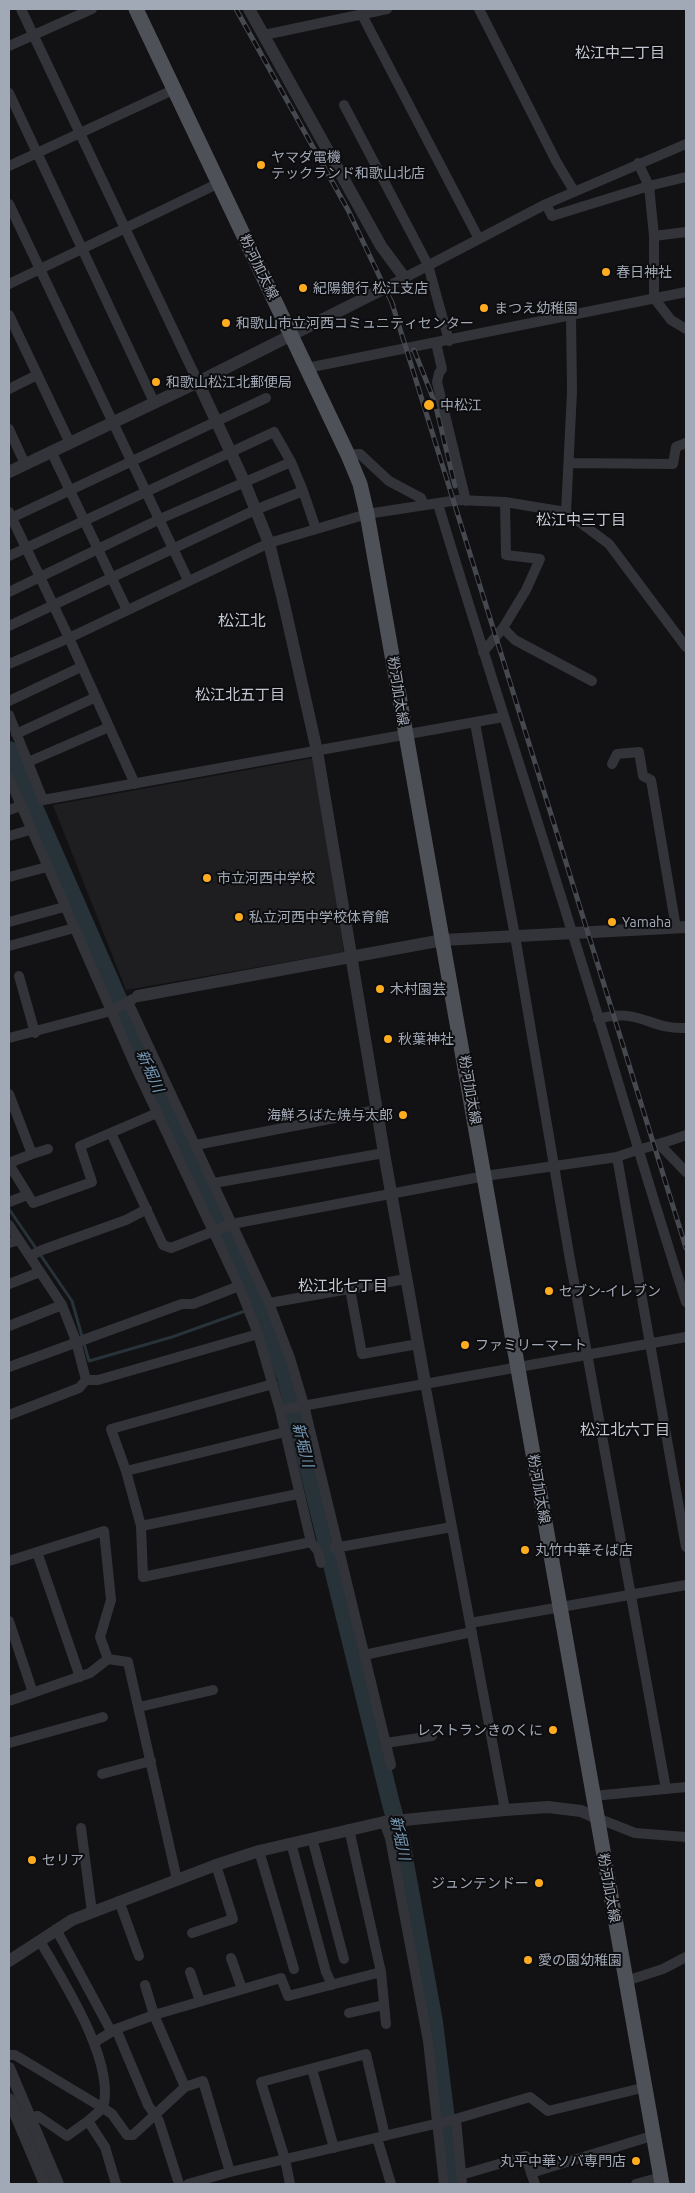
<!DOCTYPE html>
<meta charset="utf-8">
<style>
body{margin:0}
#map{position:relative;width:695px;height:2193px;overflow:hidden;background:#121214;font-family:Ubuntu,sans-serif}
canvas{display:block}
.frame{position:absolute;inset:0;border:10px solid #a2a9b6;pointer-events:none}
</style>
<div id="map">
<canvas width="695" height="2193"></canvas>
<div class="frame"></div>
</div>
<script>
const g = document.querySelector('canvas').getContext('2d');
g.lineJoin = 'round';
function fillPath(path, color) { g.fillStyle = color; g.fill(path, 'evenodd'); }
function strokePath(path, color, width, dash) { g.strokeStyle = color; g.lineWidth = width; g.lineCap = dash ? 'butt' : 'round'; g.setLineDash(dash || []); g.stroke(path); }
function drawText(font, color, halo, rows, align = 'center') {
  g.font = font + ' Ubuntu,"Noto Sans JP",sans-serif'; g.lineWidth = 4; g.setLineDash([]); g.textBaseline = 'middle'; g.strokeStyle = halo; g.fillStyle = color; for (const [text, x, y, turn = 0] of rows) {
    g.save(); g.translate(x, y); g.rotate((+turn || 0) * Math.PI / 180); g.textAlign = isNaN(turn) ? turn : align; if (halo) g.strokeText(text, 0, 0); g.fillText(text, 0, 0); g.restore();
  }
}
fillPath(new Path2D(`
 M 313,758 L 344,952 L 126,990 L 53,805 Z`), '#1e1e21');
strokePath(new Path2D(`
 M 9,1209 L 72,1301 L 89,1361 L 172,1337 L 259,1306`), '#273239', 3);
strokePath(new Path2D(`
 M 9,750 L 166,1108 L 259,1306 L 286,1378 L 390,1800 L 401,1841 L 434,2022 L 454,2184`), '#273239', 18);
strokePath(new Path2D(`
 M 21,9 L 198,382
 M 479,9 L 556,161 L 574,191
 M 361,13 L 479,239
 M 264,35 L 387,9
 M 9,46 L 92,9
 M 9,93 L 154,402
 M 344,105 L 428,265 L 449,341
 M 638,163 L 649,186 L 654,236 L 654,298 L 671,320 L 686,329
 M 9,166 L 175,89
 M 9,204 L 188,580
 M 546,204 L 552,216 L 649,186 L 686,177
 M 654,236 L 686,232
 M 9,284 L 219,183
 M 385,288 L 546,204 L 686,144
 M 9,315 L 69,441
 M 436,343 L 442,369 L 439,373 L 437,382 L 466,501
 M 307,368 L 686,292
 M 9,389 L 37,375
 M 9,429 L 25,464
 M 51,451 L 127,610
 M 348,455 L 360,454 L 389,481 L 421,498 L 424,505
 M 569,463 L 673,464 L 676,447 L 686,443
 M 438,504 C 481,647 528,789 572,932 C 611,1055 646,1179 686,1302
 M 9,512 L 69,638 L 135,784
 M 566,512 L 572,392 L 571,315
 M 9,519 L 266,398
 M 9,556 L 274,432 L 291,462 L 303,491
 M 9,592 L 160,519 L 291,462
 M 9,626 L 255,510 L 303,491 L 316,529
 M 503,628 L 526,590 L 540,559 L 506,555 L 505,502
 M 483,652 L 503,628 L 515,640 L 592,681
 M 9,664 L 69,638 L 269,543 L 367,514 L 458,500 L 505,502 L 566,512 L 609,544 L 686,647
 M 9,701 L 81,667
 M 9,715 L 43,800 L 503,717
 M 475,723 L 515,936 L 569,1254 L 666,1789
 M 16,734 L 96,697
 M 28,762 L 109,727
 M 612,764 L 617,754 L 639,752 L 643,776 L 651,780 L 676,928
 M 9,778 L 136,1068 L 239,1286 L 258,1334 L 280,1410 L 311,1542 L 143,1577 L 141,1526
 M 9,810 L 20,806
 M 9,836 L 30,830
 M 9,877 L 47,867
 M 9,922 L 64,907
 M 9,946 L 74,928
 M 19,976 L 35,1033
 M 128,1002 L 269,1303 L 290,1358 L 304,1405 L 391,1765
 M 598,1019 C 640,1007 649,1030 686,1028
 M 9,1038 L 111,1011 L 133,999
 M 9,1094 L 32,1154 L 48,1149
 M 111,1133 L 163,1245 L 171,1248 L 232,1224 L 485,1176 L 617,1157 C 640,1148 663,1144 686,1135
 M 196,1145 L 376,1110
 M 660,1145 L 686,1172
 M 617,1157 L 686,1547
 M 9,1163 L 32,1154
 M 9,1164 L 33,1203 L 92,1182 L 80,1146 L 157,1113
 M 214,1183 L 384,1153
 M 9,1202 L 27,1195
 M 9,1225 L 62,1305 L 76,1341 L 86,1380 L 79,1388 L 9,1415
 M 9,1243 L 19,1240
 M 30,1256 L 42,1250 L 126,1220 L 147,1209
 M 9,1284 L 40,1272
 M 350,1289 L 362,1354 L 418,1344
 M 269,1303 L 406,1279
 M 9,1326 L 62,1305
 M 9,1367 L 182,1304 L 193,1304 L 239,1286
 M 86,1380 L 98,1380 L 258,1334
 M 425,1383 L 505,1810
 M 273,1384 L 111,1429 L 126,1471 L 285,1432
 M 280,1410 L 686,1337
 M 126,1471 L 141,1526 L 298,1494
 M 311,1542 L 318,1551 L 321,1563
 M 334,1548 L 452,1527
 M 37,1552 L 104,1531 L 111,1600 L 100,1637 L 108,1659
 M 9,1561 L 37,1552 L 80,1677
 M 9,1621 L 33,1693
 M 470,1623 L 686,1585
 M 364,1655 L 472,1632
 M 9,1701 L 90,1673 L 108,1659 L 128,1662 L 177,1880
 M 139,1707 L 213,1690
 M 9,1743 L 103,1717
 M 386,1743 L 432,1736
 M 102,1774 L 151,1761
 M 593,1796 L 686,1787
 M 597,1818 L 635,1833 L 686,1837
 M 384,1822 L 390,1838 L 428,2041 L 444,2184
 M 81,1828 L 92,1912
 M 312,1838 L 344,1959
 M 291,1843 L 326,1972 L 332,1985
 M 259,1851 L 294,1969
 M 119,1901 L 139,1956
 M 56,1929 L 111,2031
 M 192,1933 L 233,1919 L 216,1865
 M 40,1941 C 63,1981 116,2062 103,2108 L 112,2114 L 127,2135 L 133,2135 L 185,2087 L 203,2081 L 230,2172
 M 231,1958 L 242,1989
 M 190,1972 L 200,2001
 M 381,1972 L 386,2024
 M 626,1981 L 663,1969 L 686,1957
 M 145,1985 L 154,2015 L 281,1978 L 288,1996 L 381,1972 L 349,1829
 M 349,2013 L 384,2005
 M 116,2029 L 148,2105 L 159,2121 L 179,2184
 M 95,2042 L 116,2029 L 154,2015 L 185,2087
 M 9,2055 L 15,2055 L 103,2108 L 88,2121
 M 312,2069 L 334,2148
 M 23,2119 L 38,2116 L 67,2136 L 88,2121 L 105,2147 L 116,2184
 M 456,2119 L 462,2184
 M 377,2138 L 391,2184
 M 461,2175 L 526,2156 L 531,2173
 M 188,2184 L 230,2172 L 452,2120 L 530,2097 L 548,2111 L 646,2087
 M 290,2184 L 285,2159 L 261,2082 L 366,2054 L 385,2136
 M 535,2184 L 531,2173 L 655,2135
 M 636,2184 L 661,2177`), '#333439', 10);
strokePath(new Path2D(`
 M 249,9 L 381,246 L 404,277
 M 198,382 L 244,481 L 269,543 L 284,604 L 317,751 L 384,1153 L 425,1383
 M 9,472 L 198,382 L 385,288
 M 138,996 L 443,940 L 686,927
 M 9,1961 L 72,1920 L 216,1865 L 259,1851 L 384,1822 L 505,1810 L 548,1807 L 581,1811 L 597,1818
 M 9,2068 L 58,2184
 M 9,2099 L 45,2184`), '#333439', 12);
strokePath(new Path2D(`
 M 136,9 L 348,455 L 360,484 L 367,514 L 662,2184`), '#4f5159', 15);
const rail = new Path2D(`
 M 236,9 L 348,210 L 393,305
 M 391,300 L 686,1248
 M 414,350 L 435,403 L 455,486`);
strokePath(rail, '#46484f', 5);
strokePath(rail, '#0d0d0f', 3, [9]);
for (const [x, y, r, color] of [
 [261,165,5,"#ffad1f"],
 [606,272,5,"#ffad1f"],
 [303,288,5,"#ffad1f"],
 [484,308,5,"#ffad1f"],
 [226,323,5,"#ffad1f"],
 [156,382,5,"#ffad1f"],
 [429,405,6,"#ffad1f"],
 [207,878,5,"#ffad1f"],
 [239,917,5,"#ffad1f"],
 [612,922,5,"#ffad1f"],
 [380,989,5,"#ffad1f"],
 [388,1039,5,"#ffad1f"],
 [403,1115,5,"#ffad1f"],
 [549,1291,5,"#ffad1f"],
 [465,1345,5,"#ffad1f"],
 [525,1550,5,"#ffad1f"],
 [553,1730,5,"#ffad1f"],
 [32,1860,5,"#ffad1f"],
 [539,1883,5,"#ffad1f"],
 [528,1960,5,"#ffad1f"],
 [636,2161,5,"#ffad1f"]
]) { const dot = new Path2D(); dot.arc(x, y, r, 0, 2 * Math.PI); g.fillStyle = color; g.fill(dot); strokePath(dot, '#0d0d0f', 2); }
drawText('14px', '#a2a9b6', '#0d0d0f', [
 ["ヤマダ電機",271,157],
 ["テックランド和歌山北店",271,173],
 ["春日神社",616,272],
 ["紀陽銀行 松江支店",313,288],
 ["まつえ幼稚園",494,308],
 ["和歌山市立河西コミュニティセンター",236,323],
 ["和歌山松江北郵便局",166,382],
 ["中松江",440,405],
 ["市立河西中学校",217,878],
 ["私立河西中学校体育館",249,917],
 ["Yamaha",622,922],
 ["木村園芸",390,989],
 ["秋葉神社",398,1039],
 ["海鮮ろばた焼与太郎",393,1115,"right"],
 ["セブン-イレブン",559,1291],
 ["ファミリーマート",475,1345],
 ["丸竹中華そば店",535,1550],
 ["レストランきのくに",543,1730,"right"],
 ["セリア",42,1860],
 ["ジュンテンドー",529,1883,"right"],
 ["愛の園幼稚園",538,1960],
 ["丸平中華ソバ専門店",626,2161,"right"]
], 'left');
drawText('14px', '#a2a9b6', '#0d0d0f', [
 ["粉河加太線",259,267,64],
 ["粉河加太線",398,691,81],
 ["粉河加太線",470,1090,80],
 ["粉河加太線",539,1489,80],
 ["粉河加太線",609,1888,80]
]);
drawText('15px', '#c4c8d2', '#0d0d0f', [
 ["松江中二丁目",620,53],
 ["松江中三丁目",581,520],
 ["松江北五丁目",240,695],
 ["松江北七丁目",343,1286],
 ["松江北六丁目",625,1430]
]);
drawText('italic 15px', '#7599b5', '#0d0d0f', [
 ["新堀川",150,1071,66],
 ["新堀川",303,1445,76],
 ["新堀川",400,1838,78]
]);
drawText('16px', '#c4c8d2', '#0d0d0f', [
 ["松江北",242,621]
]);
</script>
